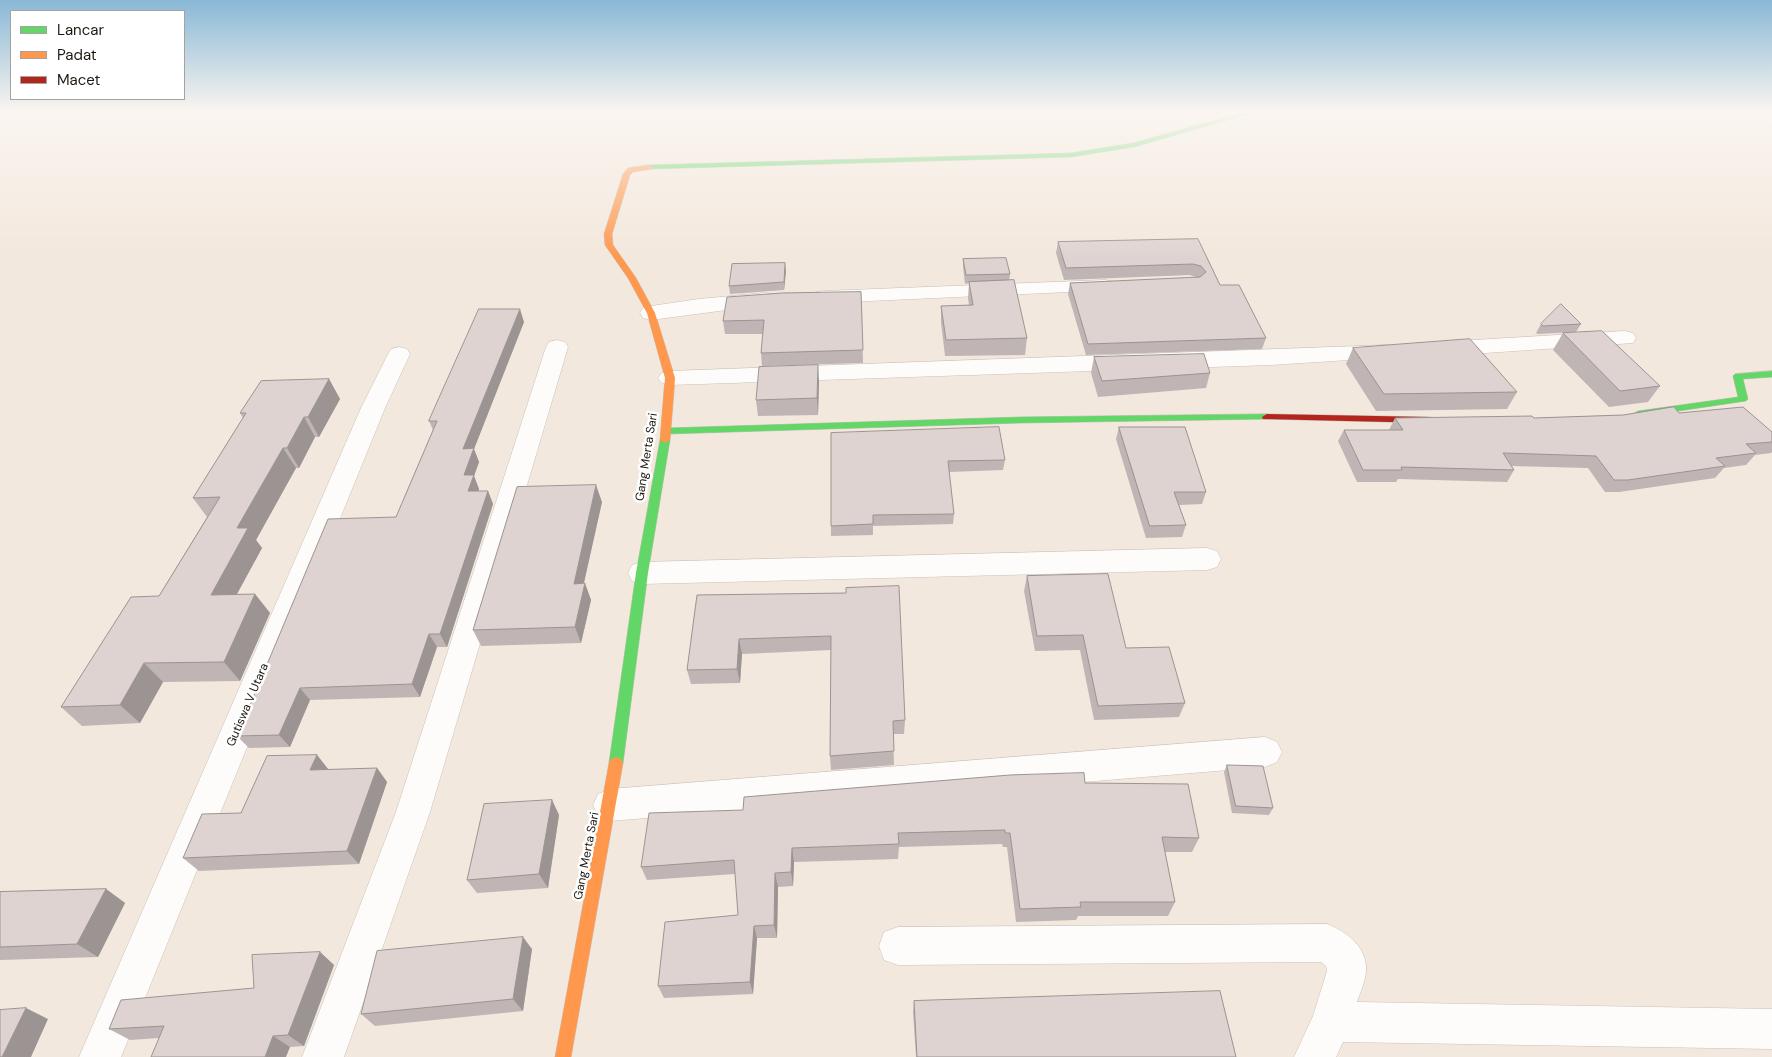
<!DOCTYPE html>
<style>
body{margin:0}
#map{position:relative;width:1772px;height:1057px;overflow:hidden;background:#f3e8dd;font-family:"DM Sans",sans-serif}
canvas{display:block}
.legend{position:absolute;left:10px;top:10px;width:175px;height:90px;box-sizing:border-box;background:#fff;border:1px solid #a5a29f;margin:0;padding:6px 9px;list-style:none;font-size:15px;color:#1d170f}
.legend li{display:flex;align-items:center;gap:10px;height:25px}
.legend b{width:25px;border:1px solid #a5a29f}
</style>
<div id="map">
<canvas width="1772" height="1057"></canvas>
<ul class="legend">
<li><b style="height:6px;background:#63d668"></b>Lancar</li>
<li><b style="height:6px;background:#ff974d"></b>Padat</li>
<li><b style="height:6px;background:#b3261e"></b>Macet</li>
</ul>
</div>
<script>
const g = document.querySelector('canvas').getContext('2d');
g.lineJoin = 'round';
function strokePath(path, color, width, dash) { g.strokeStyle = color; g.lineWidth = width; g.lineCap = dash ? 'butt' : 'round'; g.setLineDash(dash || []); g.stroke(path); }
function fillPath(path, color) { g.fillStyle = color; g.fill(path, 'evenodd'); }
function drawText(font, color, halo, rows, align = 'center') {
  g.font = font + ' "DM Sans",sans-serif'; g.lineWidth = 5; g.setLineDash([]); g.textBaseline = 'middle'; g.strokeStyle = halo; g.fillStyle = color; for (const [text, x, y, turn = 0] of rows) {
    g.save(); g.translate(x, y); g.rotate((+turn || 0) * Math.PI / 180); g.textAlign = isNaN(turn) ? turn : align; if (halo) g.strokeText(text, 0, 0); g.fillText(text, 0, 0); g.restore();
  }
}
const street = new Path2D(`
 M 1106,280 L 1113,282 L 1117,286 L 1113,290 L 824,303 L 816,302 L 813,297 L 816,292 L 824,291 Z
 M 764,293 L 772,294 L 775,299 L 772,304 L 651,320 L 643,318 L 640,313 L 643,308 L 651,306 L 699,299 Z
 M 1625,331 L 1633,333 L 1636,338 L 1633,343 L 1441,356 L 1433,354 L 1430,349 L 1433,344 L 1441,342 Z
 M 557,340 L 565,342 L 568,347 L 430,812 L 344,1057 L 302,1057 L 396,812 L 546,347 L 549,342 Z
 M 1388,345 L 1396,347 L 1399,352 L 1396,357 L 1271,365 L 670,385 L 662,383 L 658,378 L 662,373 L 670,371 Z
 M 399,347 L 407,349 L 410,354 L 385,408 L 121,1057 L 79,1057 L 361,408 L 388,354 L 391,349 Z
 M 1207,548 L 1217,551 L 1221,559 L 1217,567 L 1207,570 L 642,584 L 632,581 L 628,573 L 632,565 L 642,562 Z
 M 1265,737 L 1277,742 L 1282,752 L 1277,762 L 1265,767 L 610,821 L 598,816 L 593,805 L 598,794 L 610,789 Z
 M 1327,924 C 1347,932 1368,947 1366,972 C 1365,982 1360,993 1357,1002 L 1772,1009 L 1772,1049 L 1343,1042 L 1336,1057 L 1294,1057 L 1313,1016 L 1327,971 L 1326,966 L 1321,962 L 898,965 L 884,960 L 879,946 L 884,932 L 898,927 Z`);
const fast = new Path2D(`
 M 1245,112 L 1256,112 L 1134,147 L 1071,157 L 649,169 L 645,167 L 649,165 L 1071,153 L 1133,143 Z
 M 1772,371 L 1772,377 L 1743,379 L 1748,399 L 1746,401 L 1638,417 L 1633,414 L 1638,411 L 1738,397 L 1733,376 L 1735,374 Z
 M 1267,414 L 1272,417 L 1271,419 L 1020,423 L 667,434 L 662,431 L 667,428 L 1020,417 Z
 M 665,437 L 670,440 L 648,573 L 623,763 L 621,767 L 616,769 L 611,767 L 609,763 L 636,573 L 660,440 Z`);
const slow = new Path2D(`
 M 649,165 L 653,167 L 652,169 L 633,172 L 630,175 L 612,234 L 613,245 L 636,278 L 655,313 L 675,378 L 670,440 L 665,443 L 660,440 L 665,378 L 647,313 L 628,278 L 605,245 L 604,234 L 623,174 L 628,168 Z
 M 616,757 L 621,759 L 623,763 L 571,1057 L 555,1057 L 609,763 L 611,759 Z`);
const jam = new Path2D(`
 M 1267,414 L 1430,417 L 1435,420 L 1430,423 L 1263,419 L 1262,417 Z`);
strokePath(street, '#c9c0b8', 1);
strokePath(fast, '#c9c0b8', 1);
strokePath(slow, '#c9c0b8', 1);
strokePath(jam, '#c9c0b8', 1);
fillPath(street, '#fdfcfa');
fillPath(fast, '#63d668');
fillPath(slow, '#ff974d');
fillPath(jam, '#b3261e');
fillPath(new Path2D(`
 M 1198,239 L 1220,285 L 1266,338 L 1262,349 L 1086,355 L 1068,294 L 1070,283 L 1198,278 L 1190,275 L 1064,280 L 1056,253 L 1058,242 Z
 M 963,259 L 1010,274 L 1009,281 L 1027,338 L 1025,355 L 945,356 L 941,322 L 941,306 L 969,305 L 968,298 L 969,283 L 965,284 L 963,267 Z
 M 786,271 L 784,290 L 730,294 L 729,286 Z
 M 861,292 L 863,363 L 762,366 L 761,353 L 763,334 L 725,334 L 723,321 Z
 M 524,322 L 474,449 L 479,462 L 474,476 L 479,489 L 479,491 L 488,491 L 493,504 L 447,647 L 437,647 L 420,697 L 310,700 L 290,747 L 249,748 L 237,736 L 396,517 L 433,430 L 429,421 Z
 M 1541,324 L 1581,324 L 1576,332 L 1538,334 L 1536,333 Z
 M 1563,333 L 1660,386 L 1648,402 L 1609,407 L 1553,350 Z
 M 1353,348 L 1517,392 L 1507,409 L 1376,411 L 1346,364 Z
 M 1094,357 L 1210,373 L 1206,388 L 1098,397 L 1091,373 Z
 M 329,379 L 340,399 L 319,437 L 315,437 L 299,468 L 296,468 L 256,540 L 262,548 L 237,594 L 255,594 L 270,613 L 240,681 L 163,682 L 140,723 L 82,726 L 61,707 L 159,596 L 207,517 L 193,498 L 243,418 L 240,413 Z
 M 819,382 L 818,415 L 758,416 L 756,400 Z
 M 1679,413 L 1772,432 L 1772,452 L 1771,453 L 1755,455 L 1746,465 L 1724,468 L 1715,478 L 1619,492 L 1605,492 L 1588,468 L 1511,466 L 1514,470 L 1507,482 L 1398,479 L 1396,482 L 1357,482 L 1338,441 L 1344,430 L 1389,430 L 1395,418 L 1534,418 Z
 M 1119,427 L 1206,492 L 1202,504 L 1179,505 L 1186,525 L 1182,537 L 1146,538 L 1116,439 Z
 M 831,433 L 1005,460 L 1003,470 L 949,472 L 954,514 L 953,524 L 873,526 L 873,535 L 831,536 Z
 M 602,502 L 584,583 L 591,600 L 581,643 L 481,646 L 473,630 Z
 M 1027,576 L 1126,648 L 1185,703 L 1179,717 L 1094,720 L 1080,650 L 1035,651 L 1024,591 Z
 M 846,593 L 905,720 L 904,734 L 893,734 L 894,765 L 831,770 L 830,756 L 831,650 L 742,654 L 740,683 L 691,684 L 687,670 L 697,595 Z
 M 317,755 L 328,769 L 328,770 L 377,768 L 387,782 L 359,864 L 199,871 L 183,858 Z
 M 1227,765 L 1273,808 L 1269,815 L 1232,813 L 1224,772 Z
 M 1085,783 L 1199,838 L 1192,852 L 1165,852 L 1175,902 L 1168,916 L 1078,916 L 1076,920 L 1016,922 L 1007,847 L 1003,847 L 1002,844 L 899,847 L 898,859 L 794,862 L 793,886 L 778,887 L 777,938 L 757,938 L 753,994 L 664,998 L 658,986 L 738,915 L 735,874 L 647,880 L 641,867 L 743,810 Z
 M 552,800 L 559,815 L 548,888 L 477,893 L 467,880 Z
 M 106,889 L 125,903 L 98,957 L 0,960 L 0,892 Z
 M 532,949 L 523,1011 L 375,1026 L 361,1014 Z
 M 320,952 L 334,965 L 304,1046 L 290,1047 L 159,1038 L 130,1040 L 109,1029 L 254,988 Z
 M 914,1001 L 1236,1057 L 916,1057 L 913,1012 Z`), '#bfb5b4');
fillPath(new Path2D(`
 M 785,263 L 786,271 L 784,290 L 784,282 Z
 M 520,309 L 524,322 L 474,449 L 479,462 L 474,476 L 479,489 L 474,505 L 468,491 L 464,475 L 463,449 Z
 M 818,365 L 819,382 L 818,415 L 817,398 Z
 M 329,379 L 340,399 L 319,437 L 308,417 Z
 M 304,417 L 315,437 L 299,468 L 287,448 Z
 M 283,448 L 296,468 L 256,540 L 262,548 L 226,614 L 211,595 L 237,528 Z
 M 596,485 L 602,502 L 580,600 L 574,584 Z
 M 488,491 L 493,504 L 447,647 L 440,634 Z
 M 585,583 L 591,600 L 581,643 L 575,627 Z
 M 255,594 L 270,613 L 240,681 L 224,662 Z
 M 429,634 L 437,647 L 420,697 L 412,684 Z
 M 739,639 L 742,654 L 740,683 L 737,669 Z
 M 144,663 L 163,682 L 140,723 L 120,705 Z
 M 300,688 L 310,700 L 290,747 L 279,735 Z
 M 317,755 L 328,769 L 322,784 L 310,770 Z
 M 377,768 L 387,782 L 359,864 L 347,851 Z
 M 552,800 L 559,815 L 548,888 L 539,874 Z
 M 792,848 L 794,862 L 793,886 L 791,872 Z
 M 775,873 L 778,887 L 777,938 L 774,925 Z
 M 106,889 L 125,903 L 98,957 L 77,944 Z
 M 754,926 L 757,938 L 753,994 L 750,982 Z
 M 523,937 L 532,949 L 523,1011 L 513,999 Z
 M 320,952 L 334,965 L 304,1046 L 288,1035 Z
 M 26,1008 L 48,1019 L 31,1057 L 2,1057 Z
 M 273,1036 L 290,1047 L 286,1057 L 265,1057 Z`), '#9b9492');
const building = new Path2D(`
 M 1198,239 L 1220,285 L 1239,285 L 1266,338 L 1088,344 L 1070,283 L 1200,277 L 1206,272 L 1201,266 L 1193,264 L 1066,268 L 1058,242 Z
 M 1006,258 L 1010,274 L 966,275 L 963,259 Z
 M 785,263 L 784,282 L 729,286 L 732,264 Z
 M 1014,280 L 1027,338 L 946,340 L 941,306 L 973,305 L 969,282 Z
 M 861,292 L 863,350 L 761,353 L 764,320 L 723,321 L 727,297 L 782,293 Z
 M 1561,304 L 1581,324 L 1543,326 L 1541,324 Z
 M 479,309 L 520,309 L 463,449 L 474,448 L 464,475 L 474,475 L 468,491 L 488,491 L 440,634 L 429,634 L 412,684 L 300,688 L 279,735 L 237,736 L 328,519 L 396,517 L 437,421 L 429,421 Z
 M 1602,331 L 1660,386 L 1620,391 L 1563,333 Z
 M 1470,339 L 1517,392 L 1384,394 L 1353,348 Z
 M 1204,354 L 1210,373 L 1102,381 L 1094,357 Z
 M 818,365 L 817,398 L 756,400 L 759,367 Z
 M 329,379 L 308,417 L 304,417 L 287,448 L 283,448 L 237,528 L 248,528 L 211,595 L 255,594 L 224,662 L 144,663 L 120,705 L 61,707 L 131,597 L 159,596 L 220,497 L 193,498 L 246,413 L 240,413 L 261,381 Z
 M 1674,407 L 1679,413 L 1743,407 L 1772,432 L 1772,442 L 1746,444 L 1756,453 L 1716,458 L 1725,466 L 1628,480 L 1614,480 L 1596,456 L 1503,453 L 1514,470 L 1401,467 L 1402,470 L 1363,470 L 1344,430 L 1403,430 L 1395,418 L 1532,416 L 1534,418 L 1623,415 Z
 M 999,427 L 1005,460 L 948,461 L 954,514 L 873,515 L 873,524 L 831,526 L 831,433 Z
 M 1119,427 L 1185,427 L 1206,492 L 1174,492 L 1186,525 L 1150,526 Z
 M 596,485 L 574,584 L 585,583 L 575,627 L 473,630 L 517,487 Z
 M 1108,574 L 1126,648 L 1169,647 L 1185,703 L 1098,706 L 1083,635 L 1037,636 L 1027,576 Z
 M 899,586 L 905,720 L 893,721 L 894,751 L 830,756 L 831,636 L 739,639 L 737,669 L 687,670 L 697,595 L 846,593 L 846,588 Z
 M 317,755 L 310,770 L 377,768 L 347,851 L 183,858 L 202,814 L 241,813 L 267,756 Z
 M 1227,765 L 1263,766 L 1273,808 L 1236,806 Z
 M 1084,773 L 1085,783 L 1188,784 L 1199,838 L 1162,837 L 1175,902 L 1080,902 L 1081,907 L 1020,909 L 1010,833 L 1005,833 L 1005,830 L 898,833 L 899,844 L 792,848 L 791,872 L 775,873 L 774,925 L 754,926 L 750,982 L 658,986 L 665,922 L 738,915 L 734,860 L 641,867 L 649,813 L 743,810 L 744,797 L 1010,775 Z
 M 552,800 L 539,874 L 467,880 L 484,804 Z
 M 106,889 L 77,944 L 0,947 L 0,892 Z
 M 523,937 L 513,999 L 361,1014 L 377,951 Z
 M 320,952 L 288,1035 L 273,1036 L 265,1057 L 151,1057 L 164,1026 L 109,1029 L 121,1000 L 254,988 L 252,955 Z
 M 1220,991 L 1236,1057 L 917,1057 L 914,1001 Z
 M 26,1008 L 2,1057 L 0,1057 L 0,1010 Z`);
fillPath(building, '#ded3d1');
strokePath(building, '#9b9492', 1);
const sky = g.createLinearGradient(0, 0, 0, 260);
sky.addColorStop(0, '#89b8d6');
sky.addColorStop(0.43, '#faf5f0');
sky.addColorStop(1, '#faf5f000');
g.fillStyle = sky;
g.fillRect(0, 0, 1772, 260);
drawText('12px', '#1d170f', '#fff', [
 ["Gang Merta Sari",647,457,-81],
 ["Gutiswa V Utara",248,705,-67],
 ["Gang Merta Sari",587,856,-79]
]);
</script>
